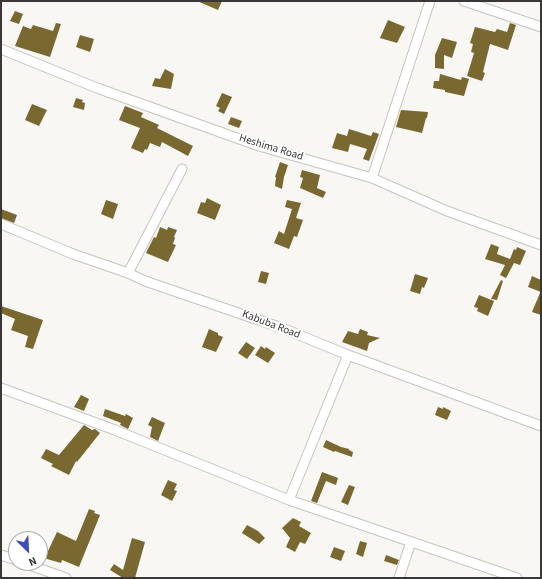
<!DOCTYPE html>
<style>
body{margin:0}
#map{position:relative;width:542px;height:579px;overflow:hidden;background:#f8f7f3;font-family:"Source Sans 3",sans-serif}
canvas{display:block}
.frame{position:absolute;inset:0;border:2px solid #393837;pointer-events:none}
.north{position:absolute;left:8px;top:531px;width:40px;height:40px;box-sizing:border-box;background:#fff;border:1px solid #b0afaf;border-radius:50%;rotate:156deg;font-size:11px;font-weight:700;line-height:16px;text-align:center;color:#393837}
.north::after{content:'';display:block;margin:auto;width:14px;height:18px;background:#414bbf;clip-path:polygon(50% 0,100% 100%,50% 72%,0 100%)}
</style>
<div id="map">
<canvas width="542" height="579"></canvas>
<div class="frame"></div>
<div class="north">N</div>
</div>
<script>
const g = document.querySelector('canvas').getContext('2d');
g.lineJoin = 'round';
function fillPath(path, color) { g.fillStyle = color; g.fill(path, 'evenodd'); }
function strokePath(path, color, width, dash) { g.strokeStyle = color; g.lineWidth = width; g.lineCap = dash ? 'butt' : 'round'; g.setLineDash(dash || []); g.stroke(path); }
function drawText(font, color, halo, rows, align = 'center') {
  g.font = font + ' "Source Sans 3",sans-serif'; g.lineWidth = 4; g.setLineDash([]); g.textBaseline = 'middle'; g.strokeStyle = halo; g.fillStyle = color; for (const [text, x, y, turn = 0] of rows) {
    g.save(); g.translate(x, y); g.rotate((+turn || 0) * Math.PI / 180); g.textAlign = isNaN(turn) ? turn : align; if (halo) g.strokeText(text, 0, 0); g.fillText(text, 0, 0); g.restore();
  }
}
fillPath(new Path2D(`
 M 197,1 L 222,1 L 218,10 Z
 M 15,11 L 23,14 L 19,24 L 10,21 Z
 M 388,20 L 405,27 L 397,43 L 380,38 Z
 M 56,23 L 61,24 L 50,57 L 15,46 L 23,26 L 31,29 L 33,25 L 53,31 Z
 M 510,23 L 516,25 L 508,50 L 490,44 L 483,72 L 485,73 L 482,81 L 467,76 L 474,53 L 471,52 L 473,44 L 470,43 L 475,27 L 495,32 L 497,29 L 507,32 Z
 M 80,35 L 94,39 L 90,52 L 76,47 Z
 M 442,38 L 457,42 L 452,58 L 444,55 L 444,69 L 435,68 L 435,55 Z
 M 165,69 L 174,74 L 171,89 L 152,86 L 155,78 L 160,79 Z
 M 440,74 L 461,80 L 462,77 L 469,79 L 464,96 L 445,92 L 445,90 L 433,88 L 434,81 L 439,81 Z
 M 222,93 L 232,97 L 224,114 L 218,111 L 220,108 L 216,106 Z
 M 76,98 L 83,100 L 82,102 L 85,103 L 84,110 L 73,107 Z
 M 32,104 L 47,110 L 39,126 L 25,120 Z
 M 125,106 L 143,113 L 141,117 L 159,125 L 157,128 L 193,146 L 188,156 L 162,142 L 160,147 L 150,143 L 147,150 L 145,149 L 143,153 L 131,148 L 140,128 L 119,120 Z
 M 401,110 L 428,112 L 427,118 L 426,118 L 422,133 L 396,127 Z
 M 231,117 L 242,121 L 239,128 L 228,124 Z
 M 349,129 L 371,136 L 373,132 L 379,134 L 369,161 L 363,159 L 367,149 L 350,144 L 348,152 L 332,148 L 337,133 L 347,136 Z
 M 280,162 L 288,165 L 284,177 L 282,189 L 275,186 L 276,177 L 275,177 Z
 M 302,170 L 320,175 L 317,188 L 326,192 L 323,198 L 300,188 L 303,178 L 300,177 Z
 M 207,198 L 221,205 L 215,220 L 197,213 L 201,202 L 205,203 Z
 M 106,200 L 118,204 L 113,219 L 101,214 Z
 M 287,200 L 301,203 L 296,218 L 303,220 L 297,237 L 294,236 L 289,249 L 274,243 L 279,231 L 284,234 L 292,209 L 285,207 Z
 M 1,209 L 17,215 L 14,223 L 1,218 Z
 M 160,227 L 167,230 L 168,227 L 177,230 L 174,237 L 175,238 L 173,244 L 176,245 L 168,262 L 146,253 L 154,237 L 156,238 Z
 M 491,244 L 499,247 L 497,254 L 510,259 L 514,249 L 516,250 L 517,247 L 526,251 L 520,265 L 514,263 L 506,278 L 500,275 L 505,265 L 485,259 Z
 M 261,271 L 269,273 L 266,284 L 258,282 Z
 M 415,274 L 428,278 L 424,288 L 422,287 L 420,294 L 410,291 Z
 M 532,276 L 541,280 L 541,292 L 528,287 Z
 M 501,280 L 503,281 L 497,300 L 491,299 Z
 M 540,293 L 541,293 L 541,315 L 532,312 Z
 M 479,295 L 494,301 L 488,316 L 477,311 L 478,308 L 474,307 Z
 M 1,306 L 43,320 L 33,349 L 25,347 L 28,336 L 11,330 L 15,319 L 1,313 Z
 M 209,329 L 218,333 L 218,335 L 223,337 L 216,352 L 202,347 Z
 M 360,329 L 368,332 L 367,335 L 380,338 L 369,343 L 367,351 L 342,342 L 348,331 L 358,334 Z
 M 246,342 L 255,348 L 247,359 L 238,353 Z
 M 261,346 L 265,349 L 266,347 L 275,353 L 268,363 L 255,355 Z
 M 81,395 L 89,399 L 84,411 L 74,407 Z
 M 438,407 L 443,409 L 443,407 L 451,411 L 447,420 L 435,415 Z
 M 105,409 L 125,416 L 126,414 L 133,418 L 128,429 L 120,425 L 121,423 L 103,416 Z
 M 152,417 L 165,423 L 158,441 L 150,437 L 152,427 L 148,425 Z
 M 84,425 L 92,430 L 95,429 L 100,433 L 77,462 L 76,461 L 69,475 L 51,466 L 53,464 L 41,458 L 46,449 L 59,455 Z
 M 326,440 L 341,447 L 349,449 L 349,450 L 353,452 L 352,457 L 335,451 L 334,452 L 323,447 Z
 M 322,472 L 338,478 L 336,485 L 326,481 L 317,503 L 311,501 Z
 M 168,480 L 177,484 L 174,490 L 177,491 L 172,501 L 161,495 Z
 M 349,485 L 355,487 L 348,505 L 341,502 Z
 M 89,509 L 95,511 L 94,513 L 100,515 L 79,567 L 62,560 L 61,563 L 40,557 L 40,549 L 48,551 L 57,532 L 76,541 Z
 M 293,518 L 301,522 L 299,526 L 311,533 L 305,544 L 300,542 L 295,552 L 286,547 L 290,538 L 282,528 Z
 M 247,525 L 258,531 L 265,538 L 259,544 L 242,533 Z
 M 132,538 L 145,542 L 135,578 L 123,578 L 110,570 L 114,564 L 123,570 Z
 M 360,541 L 367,543 L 363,557 L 356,554 Z
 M 334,547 L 345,551 L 341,561 L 330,557 Z
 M 386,555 L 399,560 L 397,565 L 384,561 Z`), '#796931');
const minor = new Path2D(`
 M 464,1 L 541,27
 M 1,49 L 97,88 L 259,146 L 372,178 L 447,211 L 541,245
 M 372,178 L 430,1
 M 1,224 L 73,254 L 128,273 L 145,281 L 282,328 L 348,355 L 541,426
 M 128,273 L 182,169
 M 1,388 L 115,430 L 289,500 L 517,578
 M 289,500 L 348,355
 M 1,555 L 16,560
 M 24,563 L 66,578
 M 399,578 L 411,542`);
strokePath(minor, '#c5c4c1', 11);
strokePath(minor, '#fff', 9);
drawText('11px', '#393837', '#fff', [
 ["Heshima Road",271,148,17],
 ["Kabuba Road",271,325,21]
]);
</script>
